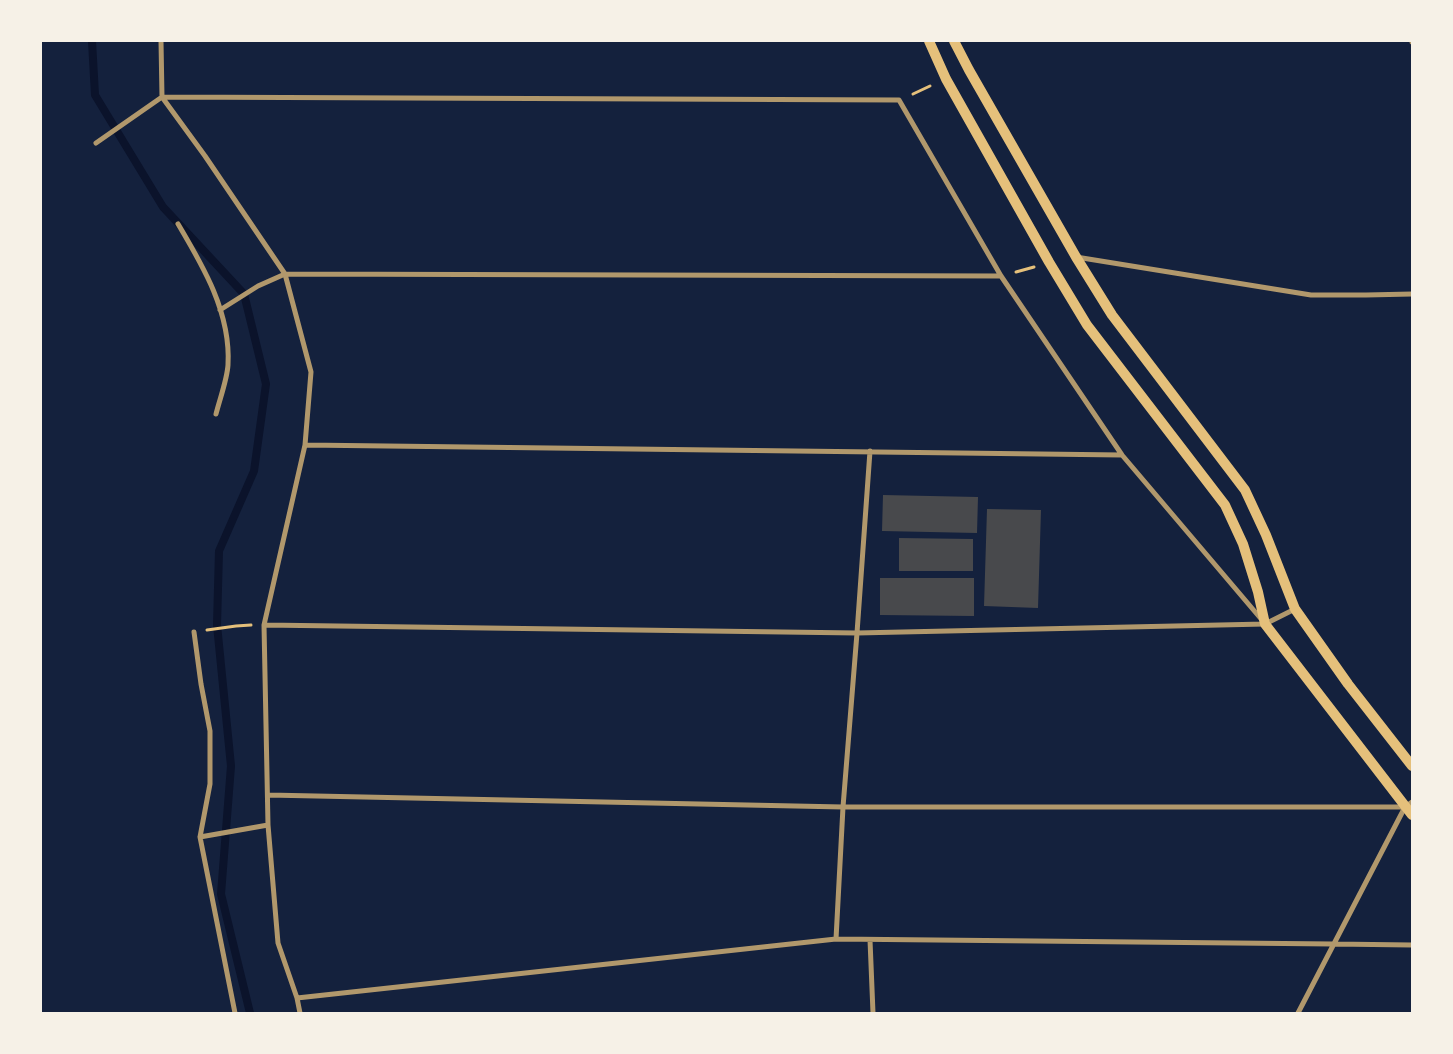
<!DOCTYPE html>
<style>
body{margin:0}
#map{position:relative;width:1453px;height:1054px;overflow:hidden;background:#14213d;font-family:"Alegreya Sans",sans-serif}
canvas{display:block}
.frame{position:absolute;inset:0;border:42px solid #f6f1e7;pointer-events:none}
</style>
<div id="map">
<canvas width="1453" height="1054"></canvas>
<div class="frame"></div>
</div>
<script>
const g = document.querySelector('canvas').getContext('2d');
g.lineJoin = 'round';
function strokePath(path, color, width, dash) { g.strokeStyle = color; g.lineWidth = width; g.lineCap = dash ? 'butt' : 'round'; g.setLineDash(dash || []); g.stroke(path); }
function fillPath(path, color) { g.fillStyle = color; g.fill(path, 'evenodd'); }
strokePath(new Path2D(`
 M 92,41 L 95,95 L 163,207 L 244,294 L 266,384 L 254,471 L 219,551 L 217,625 L 231,766 L 221,894 L 250,1013`), '#0b132b', 8);
fillPath(new Path2D(`
 M 883,495 L 978,497 L 977,533 L 882,531 Z
 M 987,509 L 1041,510 L 1038,608 L 984,606 Z
 M 899,538 L 973,539 L 973,571 L 899,571 Z
 M 880,578 L 974,578 L 974,616 L 880,615 Z`), '#48494c');
strokePath(new Path2D(`
 M 913,94 L 930,86
 M 1016,272 L 1034,267
 M 207,630 L 236,626 L 251,625`), '#e5c07b', 3);
strokePath(new Path2D(`
 M 161,41 L 162,97 L 205,156 L 285,274 L 311,372 L 305,445 L 264,625 L 268,825 L 278,943 L 297,998 L 300,1013
 M 1412,41 L 1412,42
 M 96,143 L 162,97 L 899,100 L 1001,276 L 1122,455 L 1262,620
 M 178,224 C 203,266 231,313 228,365 C 227,380 220,398 216,414
 M 1076,257 L 1311,295 L 1366,295 L 1412,294
 M 220,310 L 258,286 L 285,274 L 1001,276
 M 305,445 L 1122,455
 M 264,625 L 857,633 L 1265,624 L 1295,609
 M 194,632 L 201,684 L 210,731 L 210,784 L 200,837 L 235,1013
 M 268,795 L 843,807 L 1405,807 L 1412,802
 M 200,837 L 268,825
 M 836,939 L 843,807 L 857,633 L 870,451
 M 870,940 L 873,1013
 M 297,998 L 836,939 L 1333,944 L 1412,945
 M 1298,1013 L 1405,807`), '#b1986c', 5);
strokePath(new Path2D(`
 M 929,41 L 946,79 L 1049,262 L 1087,325 L 1225,505 L 1243,544 L 1258,592 L 1265,624 L 1412,815
 M 954,41 L 969,70 L 1076,257 L 1112,315 L 1245,490 L 1266,535 L 1295,609 L 1348,684 L 1412,766`), '#e5c07b', 10);
</script>
